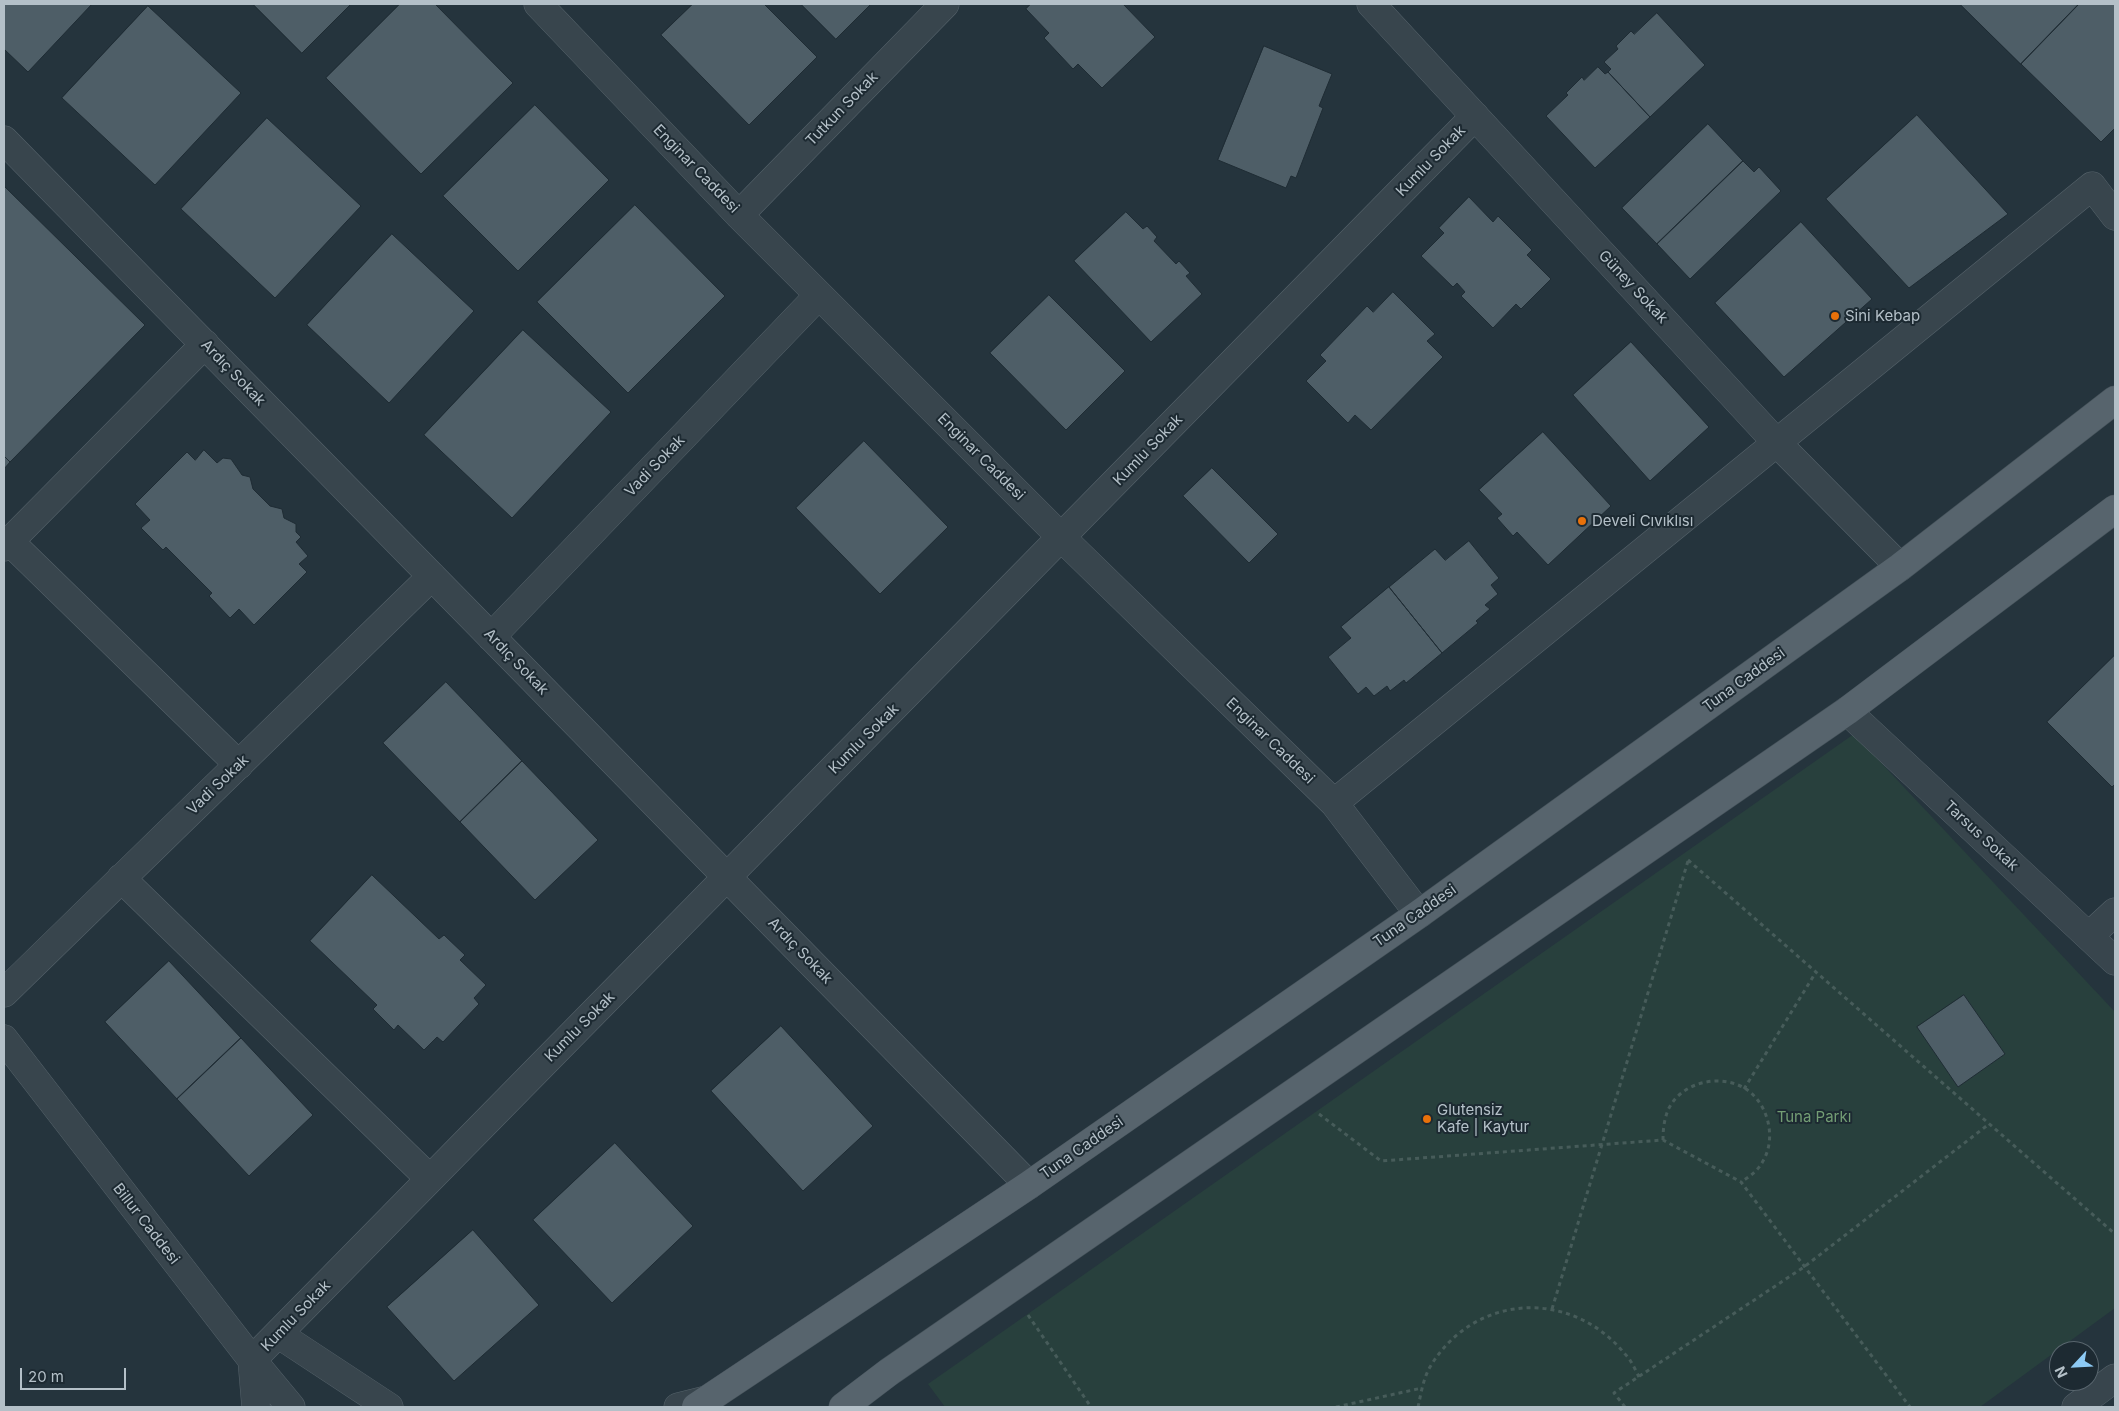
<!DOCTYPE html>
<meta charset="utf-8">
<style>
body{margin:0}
#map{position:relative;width:2119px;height:1411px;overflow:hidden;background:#25343d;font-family:Inter,sans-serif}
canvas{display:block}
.frame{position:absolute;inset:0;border:5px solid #b4c0c8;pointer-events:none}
.north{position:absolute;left:2049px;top:1341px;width:50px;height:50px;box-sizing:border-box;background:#1d2a32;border:1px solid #59666e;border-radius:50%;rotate:245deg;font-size:14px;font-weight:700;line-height:20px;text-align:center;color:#b4c0c8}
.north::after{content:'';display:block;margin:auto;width:18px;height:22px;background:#8dcaf4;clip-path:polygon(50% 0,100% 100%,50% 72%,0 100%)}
.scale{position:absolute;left:20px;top:1368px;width:106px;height:22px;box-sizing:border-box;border:2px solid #b4c0c8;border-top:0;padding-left:6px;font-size:15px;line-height:18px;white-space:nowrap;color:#b4c0c8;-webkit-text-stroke:4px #1d2a32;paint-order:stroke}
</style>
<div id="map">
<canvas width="2119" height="1411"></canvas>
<div class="frame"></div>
<div class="north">N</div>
<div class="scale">20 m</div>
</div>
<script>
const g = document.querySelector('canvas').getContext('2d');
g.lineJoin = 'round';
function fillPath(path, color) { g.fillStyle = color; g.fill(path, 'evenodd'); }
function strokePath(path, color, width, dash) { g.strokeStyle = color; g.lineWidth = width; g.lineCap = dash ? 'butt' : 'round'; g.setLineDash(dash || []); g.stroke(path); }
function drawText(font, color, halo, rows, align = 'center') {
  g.font = font + ' Inter,sans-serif'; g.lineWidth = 4; g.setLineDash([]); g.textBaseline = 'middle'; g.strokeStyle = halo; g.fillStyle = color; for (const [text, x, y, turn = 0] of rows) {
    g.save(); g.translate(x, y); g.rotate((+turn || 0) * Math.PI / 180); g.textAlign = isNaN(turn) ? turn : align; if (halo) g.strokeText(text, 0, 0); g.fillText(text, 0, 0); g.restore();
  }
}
fillPath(new Path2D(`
 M 1854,734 L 2115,1012 L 2115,1308 L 1980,1407 L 945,1407 L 928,1384 Z`), '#28403d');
const building = new Path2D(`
 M 4,4 L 92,4 L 28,72 L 4,49 Z
 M 253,4 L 351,4 L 302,53 Z
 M 400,4 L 435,4 L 513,83 L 421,174 L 326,78 Z
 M 693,4 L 764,4 L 817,57 L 749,125 L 661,35 Z
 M 801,4 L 871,4 L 836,39 Z
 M 1031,4 L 1123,4 L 1155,37 L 1102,88 L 1078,64 L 1073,69 L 1044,38 L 1049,33 L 1026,9 Z
 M 1960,4 L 2079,4 L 2021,64 Z
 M 2079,4 L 2115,4 L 2115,128 L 2101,142 L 2021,64 Z
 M 148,6 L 241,93 L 155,185 L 62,98 Z
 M 1657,13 L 1705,65 L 1650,117 L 1608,72 L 1611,69 L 1604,62 L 1618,49 L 1616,46 L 1631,31 L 1634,34 Z
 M 1264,46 L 1332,74 L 1319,106 L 1323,108 L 1296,178 L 1291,176 L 1286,188 L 1218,160 Z
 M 1598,67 L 1605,74 L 1608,72 L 1650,117 L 1595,168 L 1546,116 L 1568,95 L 1566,93 L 1582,77 L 1584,80 Z
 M 535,105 L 609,180 L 518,271 L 443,196 Z
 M 1917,115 L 2008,214 L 1909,288 L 1826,199 Z
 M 267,118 L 361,206 L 275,298 L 181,209 Z
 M 1708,124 L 1743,161 L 1657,244 L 1622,208 Z
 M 1743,161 L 1754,172 L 1759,167 L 1781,191 L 1690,279 L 1657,244 Z
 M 4,186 L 145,325 L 10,462 L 4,456 Z
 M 1469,197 L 1493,222 L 1498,216 L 1532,250 L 1527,255 L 1551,279 L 1521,309 L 1516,304 L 1493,328 L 1461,296 L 1465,292 L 1457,283 L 1453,287 L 1421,256 L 1444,233 L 1439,228 Z
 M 635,205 L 725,296 L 628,393 L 537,302 Z
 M 1126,212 L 1143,229 L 1147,226 L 1157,237 L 1154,241 L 1176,264 L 1179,261 L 1190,273 L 1186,276 L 1202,294 L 1151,342 L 1074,261 Z
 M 1801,222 L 1872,299 L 1784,377 L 1715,303 Z
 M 392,234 L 474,311 L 389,403 L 307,325 Z
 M 1393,292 L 1435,334 L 1427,341 L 1443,357 L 1371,430 L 1355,415 L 1348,423 L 1306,381 L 1326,361 L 1320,355 L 1367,306 L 1373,312 Z
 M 1049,295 L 1125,371 L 1066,430 L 990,353 Z
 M 523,330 L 611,412 L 512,518 L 424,435 Z
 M 1631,342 L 1709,427 L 1650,481 L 1573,395 Z
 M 1543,432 L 1611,506 L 1548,565 L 1517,532 L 1513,536 L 1497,518 L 1502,514 L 1479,490 Z
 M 864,441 L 948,527 L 880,594 L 796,508 Z
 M 204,450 L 217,463 L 223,458 L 231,459 L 242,475 L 250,477 L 253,489 L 270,506 L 282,509 L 284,518 L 296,524 L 296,532 L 301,537 L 296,542 L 308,556 L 299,564 L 307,572 L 254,625 L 239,609 L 230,618 L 209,596 L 212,593 L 166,547 L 163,550 L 141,528 L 150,520 L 135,504 L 187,452 L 195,460 Z
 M 4,456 L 10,462 L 4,469 Z
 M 1212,468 L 1278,534 L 1249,563 L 1183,496 Z
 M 1469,541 L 1499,578 L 1491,585 L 1498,594 L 1485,605 L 1490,609 L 1476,621 L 1478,623 L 1442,653 L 1389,587 L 1435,549 L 1445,560 Z
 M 1389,587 L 1442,653 L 1406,683 L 1404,680 L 1390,691 L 1387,686 L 1374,696 L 1366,687 L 1358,694 L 1328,657 L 1351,638 L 1341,627 Z
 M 2115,655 L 2115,784 L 2112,787 L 2047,722 Z
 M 446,682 L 522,761 L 460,822 L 383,743 Z
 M 522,761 L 598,840 L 535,900 L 460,822 Z
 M 372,875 L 439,939 L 444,935 L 465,955 L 460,960 L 486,985 L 474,998 L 479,1004 L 443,1042 L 437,1037 L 424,1050 L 398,1025 L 394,1030 L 373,1009 L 377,1005 L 310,941 Z
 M 169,961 L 241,1038 L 177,1099 L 105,1022 Z
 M 1964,995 L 2005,1054 L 1958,1087 L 1917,1027 Z
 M 781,1026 L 873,1126 L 803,1191 L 711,1091 Z
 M 241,1038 L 313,1115 L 249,1176 L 177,1099 Z
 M 615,1143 L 693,1226 L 612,1303 L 533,1220 Z
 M 473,1230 L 539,1305 L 454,1381 L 387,1307 Z`);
fillPath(building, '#4e5e67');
strokePath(building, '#1f2c34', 1);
const minor = new Path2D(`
 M 538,4 L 739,215 L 1062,538 L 1334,803 L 1419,914
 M 1371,4 L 1776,442 L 1900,567
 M 4,140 L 1029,1185
 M 739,215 L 945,4
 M 9,541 L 239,765
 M 4,547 L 205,344
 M 491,637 L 819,295
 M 1847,711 L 2115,961
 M 1334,803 L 2092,186 L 2115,216
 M 121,878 L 430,1179
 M 2089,936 L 2115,912
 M 4,993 L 432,576
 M 4,1039 L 252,1360 L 291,1407
 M 278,1334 L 389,1407
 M 256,1407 L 252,1360 L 1475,116
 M 678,1407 L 706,1400
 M 2076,1407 L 2115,1378`);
const major = new Path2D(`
 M 696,1407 L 1029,1185 L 1419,914 L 1900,567 L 2115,400
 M 843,1407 L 889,1372 L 1847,711 L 2115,509`);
strokePath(minor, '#56636b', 29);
strokePath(major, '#445159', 29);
strokePath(new Path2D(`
 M 1688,860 L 2115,1234
 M 1744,1089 L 1816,972
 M 1319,1114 L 1381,1161 L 1663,1140 L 1741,1182 L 1910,1407
 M 1663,1140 C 1663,1130 1664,1120 1668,1110 C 1682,1080 1725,1072 1750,1092 C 1769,1108 1776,1139 1763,1161 C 1758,1171 1750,1176 1741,1182
 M 1552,1309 L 1688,861
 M 1028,1315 L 1091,1407
 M 1336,1407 L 1422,1388
 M 1418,1407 C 1421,1394 1423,1379 1430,1367 C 1474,1293 1571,1288 1625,1354 C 1631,1360 1635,1369 1639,1377
 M 1625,1407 L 1614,1393 L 1804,1267 L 1989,1124`), '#475c5a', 3, [4, 4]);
strokePath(minor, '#38454d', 28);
strokePath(major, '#57646d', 28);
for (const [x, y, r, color] of [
 [1835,316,5,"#e8710a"],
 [1582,521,5,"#e8710a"],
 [1427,1119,5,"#e8710a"]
]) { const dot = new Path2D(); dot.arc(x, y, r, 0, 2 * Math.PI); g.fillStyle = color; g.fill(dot); strokePath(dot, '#1d2a32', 2); }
drawText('15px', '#b4c0c8', '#1d2a32', [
 ["Tutkun Sokak",842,109,-46],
 ["Kumlu Sokak",1431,161,-46],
 ["Enginar Caddesi",696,169,46],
 ["Güney Sokak",1633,287,47],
 ["Ardıç Sokak",233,373,46],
 ["Kumlu Sokak",1148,450,-46],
 ["Enginar Caddesi",981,457,45],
 ["Vadi Sokak",655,466,-46],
 ["Ardıç Sokak",516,662,46],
 ["Tuna Caddesi",1744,680,-36],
 ["Kumlu Sokak",864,739,-45],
 ["Enginar Caddesi",1270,741,44],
 ["Vadi Sokak",218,785,-44],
 ["Tarsus Sokak",1981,836,43],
 ["Tuna Caddesi",1415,916,-35],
 ["Ardıç Sokak",800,951,46],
 ["Kumlu Sokak",580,1027,-45],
 ["Tuna Caddesi",1082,1148,-35],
 ["Billur Caddesi",146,1224,52],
 ["Kumlu Sokak",296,1316,-46]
]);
drawText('15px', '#b4c0c8', '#1d2a32', [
 ["Sini Kebap",1845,316],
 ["Develi Cıvıklısı",1592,521],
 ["Glutensiz",1437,1110],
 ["Kafe | Kaytur",1437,1127]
], 'left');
drawText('15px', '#739d74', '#1d2a32', [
 ["Tuna Parkı",1814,1117]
]);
</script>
